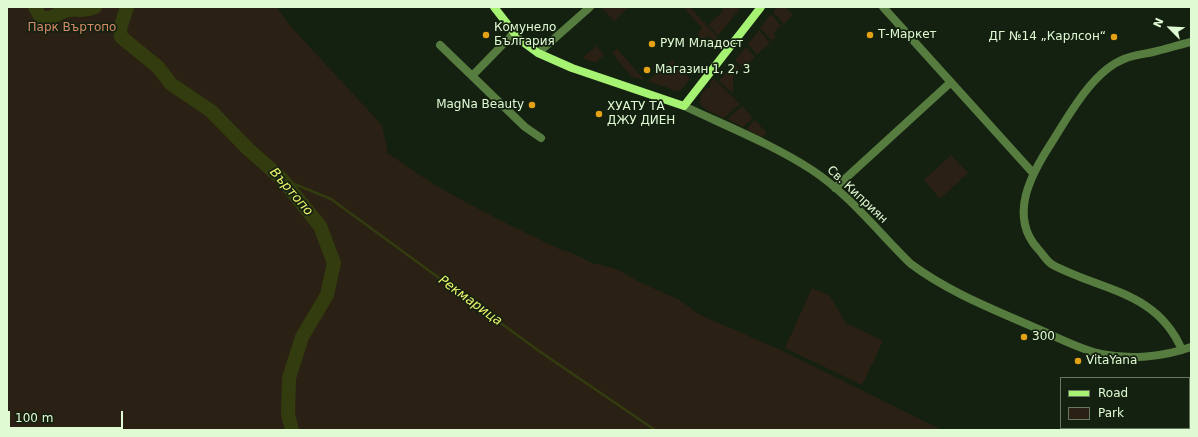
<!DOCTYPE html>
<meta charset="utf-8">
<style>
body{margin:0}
#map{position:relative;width:1198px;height:437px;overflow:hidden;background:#142110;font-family:"DejaVu Sans",sans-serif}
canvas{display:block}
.frame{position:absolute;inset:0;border:8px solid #e0fbd4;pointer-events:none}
.legend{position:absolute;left:1060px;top:377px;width:130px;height:52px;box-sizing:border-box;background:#142110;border:1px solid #66785e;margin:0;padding:5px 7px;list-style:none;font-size:12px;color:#e0fbd4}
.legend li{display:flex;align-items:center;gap:8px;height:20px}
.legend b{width:20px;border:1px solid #66785e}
.north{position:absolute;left:1150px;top:8px;width:40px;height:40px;-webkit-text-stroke:3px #142110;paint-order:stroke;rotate:294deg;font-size:11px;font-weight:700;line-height:16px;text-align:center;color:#e0fbd4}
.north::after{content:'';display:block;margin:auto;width:14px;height:18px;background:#e0fbd4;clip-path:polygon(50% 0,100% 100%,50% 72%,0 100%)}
.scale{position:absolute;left:8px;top:411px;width:115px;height:18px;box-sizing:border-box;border:2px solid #e0fbd4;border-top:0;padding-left:5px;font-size:12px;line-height:14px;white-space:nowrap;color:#e0fbd4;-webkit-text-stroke:3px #142110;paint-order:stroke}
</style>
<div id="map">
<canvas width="1198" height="437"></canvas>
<div class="frame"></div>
<ul class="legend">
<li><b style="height:5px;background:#a6f273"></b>Road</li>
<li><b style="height:11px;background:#2a2013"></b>Park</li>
</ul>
<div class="north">N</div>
<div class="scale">100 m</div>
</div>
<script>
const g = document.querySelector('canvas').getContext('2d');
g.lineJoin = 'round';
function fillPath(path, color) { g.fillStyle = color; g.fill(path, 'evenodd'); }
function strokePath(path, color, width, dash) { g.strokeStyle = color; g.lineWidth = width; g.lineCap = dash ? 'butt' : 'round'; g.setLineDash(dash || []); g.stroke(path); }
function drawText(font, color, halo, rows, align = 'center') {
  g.font = font + ' "DejaVu Sans",sans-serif'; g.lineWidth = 3.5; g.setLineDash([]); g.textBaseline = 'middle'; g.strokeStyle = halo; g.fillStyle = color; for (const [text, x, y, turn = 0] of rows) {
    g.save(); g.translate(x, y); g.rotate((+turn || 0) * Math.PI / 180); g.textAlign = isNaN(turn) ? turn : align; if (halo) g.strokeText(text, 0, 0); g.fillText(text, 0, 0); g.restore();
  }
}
fillPath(new Path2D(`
 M 7,7 L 276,7 L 292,28 L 382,125 L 388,153 C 441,193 500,220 559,249 L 570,252 L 592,263 L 617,269 L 641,283 L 678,299 L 700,315 L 783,351 L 942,430 L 7,430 Z
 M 601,7 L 627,7 L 628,8 L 614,21 Z
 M 683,7 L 690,7 L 719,39 L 714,43 L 708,36 L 703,40 L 697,34 L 702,28 Z
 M 720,7 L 741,7 L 718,36 L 708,25 L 723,11 Z
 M 777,7 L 785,7 L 793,15 L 784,24 L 773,12 Z
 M 771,14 L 781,26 L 773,33 L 776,37 L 772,41 L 760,28 Z
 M 759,30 L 770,43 L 757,55 L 748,44 Z
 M 596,46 L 604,55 L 595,63 L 582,58 Z
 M 746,47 L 755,57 L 743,68 L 735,60 Z
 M 617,49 L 644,79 L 643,80 L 631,76 L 612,53 Z
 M 672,60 L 690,79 L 681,90 L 677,91 L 648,81 Z
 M 734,63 L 740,70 L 733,77 L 733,94 L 718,80 L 720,80 Z
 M 714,79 L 740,104 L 724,118 C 708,110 690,107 706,88 L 710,88 L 710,82 Z
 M 742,106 L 753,118 L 743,127 L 727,119 Z
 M 755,120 L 767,133 L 762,137 L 746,129 Z
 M 951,155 L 968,173 L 940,199 L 924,180 Z
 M 812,288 L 829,295 L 846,323 L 883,341 L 862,385 L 785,348 Z`), '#2a2013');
strokePath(new Path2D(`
 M 282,179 L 331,199 L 539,351 L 655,430`), '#323c0e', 2.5);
strokePath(new Path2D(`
 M 35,7 L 41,18 C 51,21 60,10 71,10 C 81,9 84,12 95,7
 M 127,7 L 120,29 L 121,37 L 158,67 L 171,84 L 211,111 L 248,149 L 282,179 L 320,226 L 334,263 L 327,295 L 302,337 L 289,378 L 288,414 L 292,430`), '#323c0e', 14);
strokePath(new Path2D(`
 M 883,7 L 1033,173
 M 440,45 L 525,127 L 541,138
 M 538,53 L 590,7
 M 472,76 L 514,33
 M 684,106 C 726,126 772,144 812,170 C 850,195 879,233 911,264 C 950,293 995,310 1038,329 C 1059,338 1079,349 1101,354 C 1130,360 1163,357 1191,347
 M 835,188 L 951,82
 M 1182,350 C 1157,291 1102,291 1053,265 C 1047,262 1043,254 1038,249 C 1008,216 1031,174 1052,142 C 1069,115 1093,71 1124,59 C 1133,55 1144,54 1153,52 C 1166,49 1178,45 1191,42`), '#567c3f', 8);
strokePath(new Path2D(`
 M 494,7 L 519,39 L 538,53 L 572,68 L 684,106 L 761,7`), '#a6f273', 8);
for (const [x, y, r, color] of [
 [486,35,4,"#e6a215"],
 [870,35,4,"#e6a215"],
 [1114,37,4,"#e6a215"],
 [652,44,4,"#e6a215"],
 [647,70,4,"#e6a215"],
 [532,105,4,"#e6a215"],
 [599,114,4,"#e6a215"],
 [1024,337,4,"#e6a215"],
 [1078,361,4,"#e6a215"]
]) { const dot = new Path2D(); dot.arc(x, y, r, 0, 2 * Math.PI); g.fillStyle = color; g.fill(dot); strokePath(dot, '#142110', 1.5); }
drawText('12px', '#d48a66', '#142110', [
 ["Парк Въртопо",72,28]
]);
drawText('12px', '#e0fbd4', '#142110', [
 ["Комунело",494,28],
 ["България",494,42],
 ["Т-Маркет",878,35],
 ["ДГ №14 „Карлсон“",1106,37,"right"],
 ["РУМ Младост",660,44],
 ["Магазин 1, 2, 3",655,70],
 ["MagNa Beauty",524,105,"right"],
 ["ХУАТУ ТА",607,107],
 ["ДЖУ ДИЕН",607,121],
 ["300",1032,337],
 ["VitaYana",1086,361]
], 'left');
drawText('12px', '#e0fbd4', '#142110', [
 ["Св. Киприян",857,195,43]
]);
drawText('italic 13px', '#ecf26b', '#142110', [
 ["Въртопо",291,192,49],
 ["Рекмарица",470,301,36]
]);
</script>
